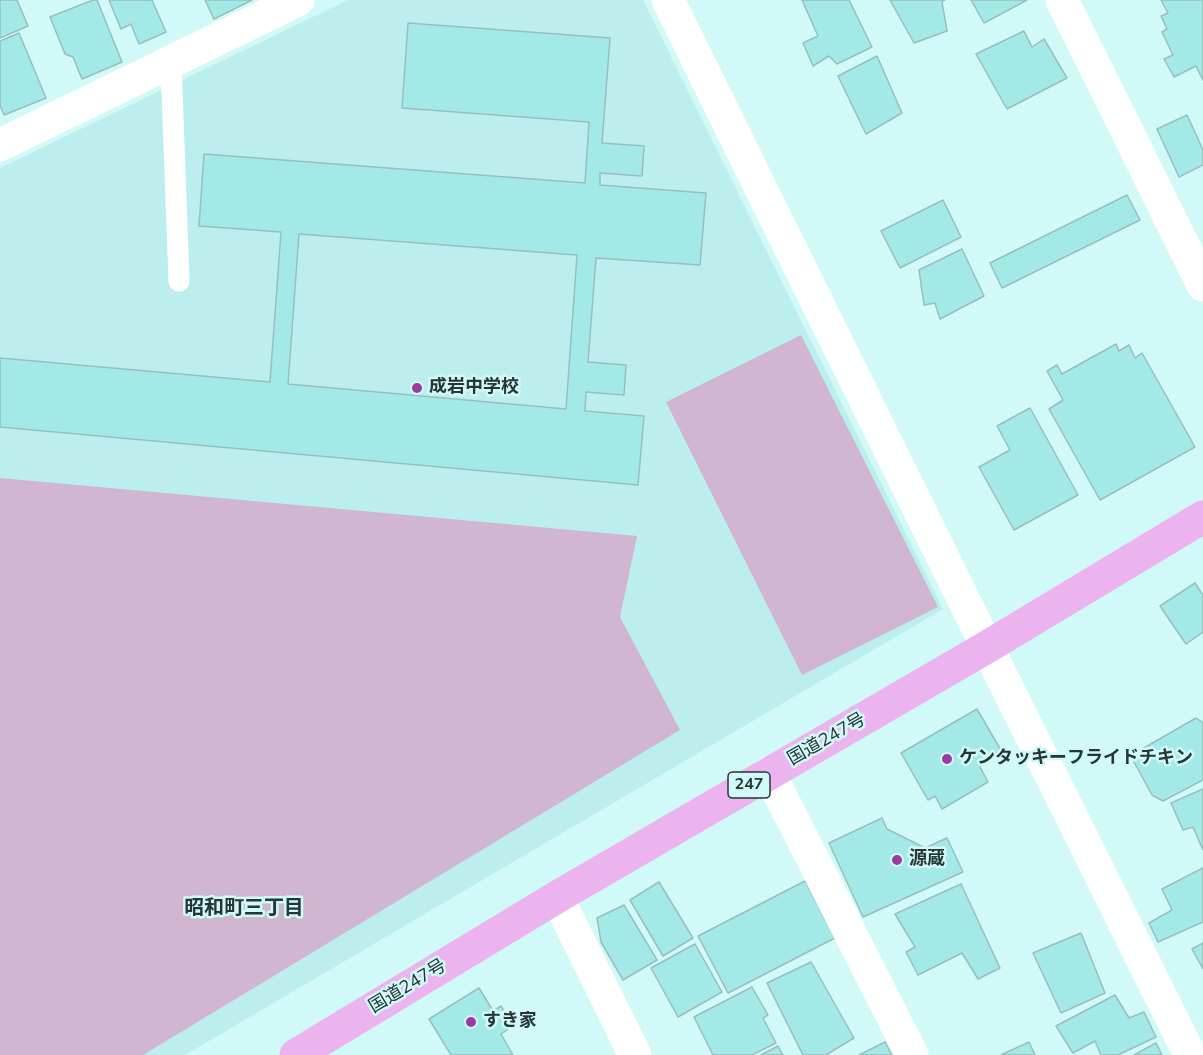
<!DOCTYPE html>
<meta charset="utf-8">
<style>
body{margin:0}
canvas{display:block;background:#d0f9f8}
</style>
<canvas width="1203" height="1055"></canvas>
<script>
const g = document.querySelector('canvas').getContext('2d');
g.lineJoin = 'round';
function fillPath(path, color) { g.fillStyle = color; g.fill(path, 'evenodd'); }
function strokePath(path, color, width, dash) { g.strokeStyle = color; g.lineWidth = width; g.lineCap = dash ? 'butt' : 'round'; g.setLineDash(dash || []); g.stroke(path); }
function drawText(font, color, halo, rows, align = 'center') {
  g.font = font + ' "Nunito Sans","Noto Sans JP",sans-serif'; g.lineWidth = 5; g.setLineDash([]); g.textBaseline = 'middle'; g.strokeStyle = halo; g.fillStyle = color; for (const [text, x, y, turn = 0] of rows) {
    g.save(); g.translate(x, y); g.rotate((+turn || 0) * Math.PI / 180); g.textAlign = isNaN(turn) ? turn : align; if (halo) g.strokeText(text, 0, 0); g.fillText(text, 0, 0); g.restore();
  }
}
fillPath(new Path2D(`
 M 348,0 L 643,0 L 943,609 L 185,1055 L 0,1055 L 0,168 Z`), '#bceeed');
fillPath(new Path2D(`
 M 801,335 L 938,607 L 802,675 L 666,402 Z
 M 0,478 L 637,536 L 620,617 L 680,730 L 143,1055 L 0,1055 Z`), '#d1b6d2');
const building = new Path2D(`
 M 0,0 L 17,0 L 28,26 L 0,38 Z
 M 93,0 L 97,0 L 122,62 L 82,79 L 73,57 L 65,54 L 50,17 Z
 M 109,0 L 152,0 L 166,32 L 139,44 L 131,24 L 121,29 Z
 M 205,0 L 252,0 L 214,19 Z
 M 802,0 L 849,0 L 872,47 L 837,64 L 829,56 L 813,66 L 803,43 L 818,36 Z
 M 890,0 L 945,0 L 942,2 L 947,31 L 914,43 Z
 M 971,0 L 1027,0 L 984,23 Z
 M 1161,0 L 1203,0 L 1203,80 L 1196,66 L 1174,77 L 1164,59 L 1173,55 L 1162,32 L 1167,29 L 1161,16 L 1168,13 Z
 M 408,23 L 610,38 L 602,143 L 644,146 L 642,176 L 600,173 L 600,185 L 706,193 L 700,265 L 596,258 L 588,362 L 626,365 L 624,395 L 586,392 L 585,411 L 644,416 L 638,485 L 0,427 L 0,358 L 270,382 L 281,232 L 199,226 L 204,154 L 585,183 L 589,122 L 402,108 ZM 299,234 L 577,255 L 566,409 L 288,384 Z
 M 1024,31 L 1032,47 L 1044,39 L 1067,78 L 1007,109 L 976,54 Z
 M 19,33 L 46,98 L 4,115 L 0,105 L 0,41 Z
 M 877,56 L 902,113 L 866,134 L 838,76 Z
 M 1187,115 L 1203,150 L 1203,165 L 1179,177 L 1157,129 Z
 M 1127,195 L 1140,220 L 1002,288 L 990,263 Z
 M 943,200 L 961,237 L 900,268 L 881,231 Z
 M 962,249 L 984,296 L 940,319 L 935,303 L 924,305 L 919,270 Z
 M 1116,344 L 1119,351 L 1129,345 L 1135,358 L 1142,353 L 1195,447 L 1100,500 L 1049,409 L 1063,400 L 1047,371 L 1057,365 L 1062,374 Z
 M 1030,408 L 1078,495 L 1014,530 L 979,467 L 1010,450 L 997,426 Z
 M 1195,583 L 1203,595 L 1203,632 L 1186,644 L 1160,606 Z
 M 977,709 L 1002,752 L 979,765 L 988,782 L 942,809 L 935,796 L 928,800 L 901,753 Z
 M 1196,718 L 1203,723 L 1203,780 L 1163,801 L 1152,795 L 1134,762 L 1135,753 Z
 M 1203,789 L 1203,850 L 1193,827 L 1183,830 L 1171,803 Z
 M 882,818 L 887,829 L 925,848 L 947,838 L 963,872 L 863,917 L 829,843 Z
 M 1203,868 L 1203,922 L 1158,942 L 1149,923 L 1172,910 L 1162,889 Z
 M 805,881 L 835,938 L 728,993 L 698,936 Z
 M 659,882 L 693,938 L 663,956 L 630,900 Z
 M 961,884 L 1000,968 L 978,979 L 962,953 L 918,975 L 906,952 L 915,947 L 895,914 Z
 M 624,905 L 657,960 L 623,980 L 601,942 L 597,918 Z
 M 1081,933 L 1105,993 L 1061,1013 L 1033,953 Z
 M 1203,943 L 1203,969 L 1192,949 Z
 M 695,944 L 722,992 L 678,1017 L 651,968 Z
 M 811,962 L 854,1038 L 826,1055 L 803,1055 L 767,983 Z
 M 752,987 L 768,1015 L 763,1018 L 776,1043 L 752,1055 L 713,1055 L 694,1017 Z
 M 479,988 L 493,1011 L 501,1006 L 513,1026 L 501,1034 L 513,1055 L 451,1055 L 429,1019 Z
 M 1115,995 L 1129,1018 L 1144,1012 L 1156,1037 L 1118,1055 L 1101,1055 L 1095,1041 L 1073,1053 L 1056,1026 Z
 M 885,1042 L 892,1055 L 859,1055 Z
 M 1029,1042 L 1035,1055 L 1001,1055 Z
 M 1156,1043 L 1162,1055 L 1134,1055 Z
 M 778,1046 L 783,1055 L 761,1055 Z`);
fillPath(building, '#a3e9e8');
strokePath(building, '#98bfbe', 1.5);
strokePath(new Path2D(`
 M 171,63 L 179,281`), '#fff', 21);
strokePath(new Path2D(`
 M 668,0 L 987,647 L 1190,1055
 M 0,145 L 298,0
 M 769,773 L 912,1055
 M 557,897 L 635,1055`), '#fff', 33);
strokePath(new Path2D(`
 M 1062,0 L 1203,285`), '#fff', 33);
strokePath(new Path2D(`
 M 296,1055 L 557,897 L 987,647 L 1203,517`), '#ecb4ee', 33);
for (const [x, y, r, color] of [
 [417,388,6,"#9b3aa1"],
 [947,759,6,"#9b3aa1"],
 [897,860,6,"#9b3aa1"],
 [471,1022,6,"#9b3aa1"]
]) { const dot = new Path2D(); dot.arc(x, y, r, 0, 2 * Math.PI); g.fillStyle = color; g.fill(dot); strokePath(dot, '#d0f9f8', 2); }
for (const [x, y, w] of [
 [749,785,42]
]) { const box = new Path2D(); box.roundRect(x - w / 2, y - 13, w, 26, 4.5); g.fillStyle = '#d0f9f8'; g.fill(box); strokePath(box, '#263636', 1.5); }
drawText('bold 16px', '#263636', null, [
 ["247",749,785]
]);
drawText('bold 18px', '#263636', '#d0f9f8', [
 ["成岩中学校",429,388],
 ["ケンタッキーフライドチキン",959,759],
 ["源蔵",909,860],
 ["すき家",483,1022]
], 'left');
drawText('18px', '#263636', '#d0f9f8', [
 ["国道247号",827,740,-30],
 ["国道247号",408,987,-31]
]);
drawText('bold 20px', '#263636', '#d0f9f8', [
 ["昭和町三丁目",244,909]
]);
</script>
